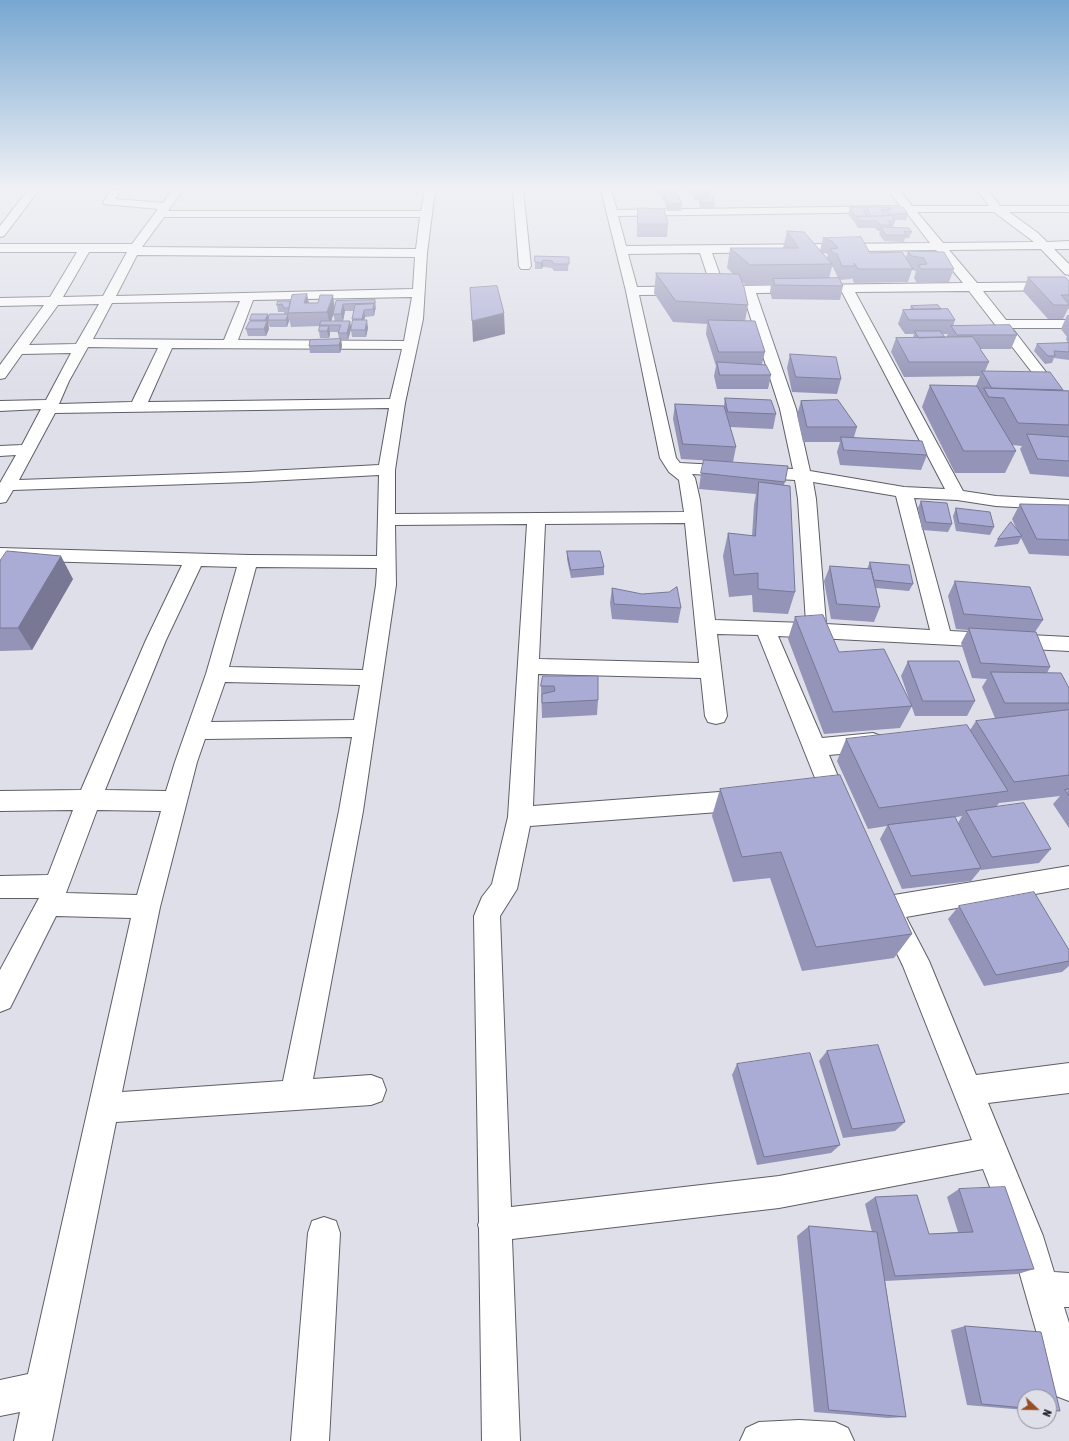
<!DOCTYPE html>
<style>
body{margin:0}
#map{position:relative;width:1069px;height:1441px;overflow:hidden;background:#dedfe9;font-family:"Asap Condensed",sans-serif}
canvas{display:block}
.north{position:absolute;left:1017px;top:1389px;width:40px;height:40px;box-sizing:border-box;background:#dedfe9;border:1px solid #8f9097;border-radius:50%;rotate:112deg;font-size:11px;font-weight:700;line-height:16px;text-align:center;color:#191a1d}
.north::after{content:'';display:block;margin:auto;width:14px;height:18px;background:#954f27;clip-path:polygon(50% 0,100% 100%,50% 72%,0 100%)}
</style>
<div id="map">
<canvas width="1069" height="1441"></canvas>
<div class="north">N</div>
</div>
<script>
const g = document.querySelector('canvas').getContext('2d');
g.lineJoin = 'round';
function strokePath(path, color, width, dash) { g.strokeStyle = color; g.lineWidth = width; g.lineCap = dash ? 'butt' : 'round'; g.setLineDash(dash || []); g.stroke(path); }
function fillPath(path, color) { g.fillStyle = color; g.fill(path, 'evenodd'); }
const minor = new Path2D(`
 M 28,190 L 39,190 L 4,236 L 0,237 L 0,226 Z
 M 111,190 L 121,190 L 115,199 L 163,203 L 172,190 L 183,190 L 168,211 L 421,211 L 425,190 L 435,190 L 427,253 L 423,319 L 405,403 L 395,470 L 395,514 L 684,512 L 679,480 L 669,472 L 660,458 L 626,291 L 601,190 L 611,190 L 617,210 L 900,206 L 888,190 L 899,190 L 912,206 L 989,206 L 977,190 L 988,190 L 1000,206 L 1069,206 L 1069,212 L 1009,212 L 1038,233 L 1047,242 L 1069,241 L 1069,249 L 1054,249 L 1069,264 L 1069,275 L 1065,274 L 1041,249 L 949,250 L 977,283 L 1069,282 L 1069,290 L 983,291 L 1006,320 L 1069,320 L 1069,328 L 1012,328 L 1069,402 L 1069,418 L 1064,416 L 1048,393 L 969,291 L 855,292 L 963,491 L 996,496 L 1069,500 L 1069,510 L 996,506 L 957,500 L 914,498 L 950,631 L 1069,637 L 1069,651 L 778,636 L 822,738 L 873,733 L 881,736 L 884,742 L 881,748 L 873,751 L 829,755 L 849,803 L 845,810 L 837,813 L 829,810 L 825,803 L 758,635 L 717,634 L 727,716 L 724,722 L 716,724 L 708,722 L 705,716 L 701,678 L 538,674 L 533,806 L 746,790 L 754,793 L 758,800 L 754,807 L 746,810 L 530,826 L 517,889 L 500,916 L 511,1207 L 779,1176 L 972,1140 L 903,966 L 875,908 L 879,900 L 888,896 L 1069,866 L 1069,888 L 906,917 L 929,961 L 976,1075 L 1069,1063 L 1069,1093 L 988,1103 L 1043,1236 L 1054,1272 L 1069,1273 L 1069,1307 L 1064,1307 L 1069,1323 L 1069,1401 L 1056,1396 L 1051,1383 L 1009,1236 L 983,1169 L 779,1208 L 512,1239 L 520,1441 L 482,1441 L 479,1228 L 478,1225 L 479,1222 L 474,916 L 482,897 L 492,884 L 508,817 L 527,524 L 395,525 L 396,585 L 363,811 L 313,1079 L 371,1075 L 382,1079 L 386,1090 L 382,1101 L 371,1105 L 116,1122 L 52,1441 L 14,1441 L 20,1412 L 0,1416 L 0,1380 L 28,1374 L 131,918 L 56,916 L 10,1008 L 0,1012 L 0,970 L 39,898 L 0,898 L 0,876 L 48,875 L 73,810 L 0,811 L 0,791 L 81,790 L 146,640 L 182,565 L 0,560 L 0,548 L 248,555 L 377,556 L 379,475 L 248,482 L 13,490 L 6,502 L 0,503 L 0,483 L 16,455 L 0,456 L 0,446 L 22,445 L 41,409 L 0,411 L 0,401 L 46,400 L 71,353 L 22,354 L 5,378 L 0,379 L 0,365 L 44,305 L 0,306 L 0,298 L 50,297 L 77,252 L 0,252 L 0,244 L 132,244 L 158,209 L 104,204 L 103,202 ZM 906,212 L 930,243 L 626,246 L 618,216 ZM 917,212 L 994,212 L 1034,242 L 943,243 ZM 164,217 L 420,217 L 416,249 L 142,247 ZM 936,250 L 963,283 L 724,286 L 712,253 ZM 89,252 L 127,252 L 103,296 L 63,297 ZM 700,253 L 711,286 L 637,287 L 628,254 ZM 137,255 L 415,257 L 413,289 L 116,296 ZM 842,292 L 945,489 L 904,487 L 810,471 L 796,409 L 756,293 ZM 743,294 L 780,409 L 793,469 L 680,463 L 676,458 L 639,295 ZM 412,297 L 404,341 L 238,340 L 253,300 ZM 240,301 L 224,340 L 93,339 L 112,303 ZM 99,304 L 76,344 L 29,345 L 58,305 ZM 88,347 L 158,348 L 132,402 L 59,404 L 69,381 ZM 172,348 L 402,349 L 390,399 L 148,402 ZM 389,408 L 379,465 L 248,472 L 19,480 L 55,413 ZM 692,474 L 795,480 L 798,499 L 806,623 L 715,620 L 700,500 L 695,478 ZM 813,482 L 896,496 L 930,630 L 826,624 L 816,499 ZM 685,523 L 699,663 L 539,659 L 545,524 ZM 201,566 L 237,567 L 206,674 L 175,762 L 166,791 L 105,790 L 166,640 ZM 256,567 L 377,568 L 376,585 L 363,670 L 229,667 ZM 225,682 L 360,685 L 354,720 L 211,722 ZM 352,737 L 339,811 L 283,1081 L 122,1092 L 160,907 L 197,762 L 205,739 ZM 97,810 L 161,811 L 137,895 L 66,893 Z
 M 513,190 L 523,190 L 531,266 L 529,269 L 521,269 L 519,266 Z
 M 324,1217 L 336,1221 L 340,1233 L 329,1441 L 291,1441 L 308,1233 L 312,1221 Z
 M 799,1420 L 835,1422 L 848,1428 L 854,1441 L 740,1441 L 746,1428 L 759,1422 Z`);
strokePath(minor, '#5e5e67', 2);
fillPath(minor, '#fff');
fillPath(new Path2D(`
 M 658,190 L 677,190 L 682,204 L 681,211 L 667,211 L 664,200 L 662,200 Z
 M 690,190 L 710,190 L 711,193 L 711,197 L 715,203 L 714,209 L 700,209 L 699,203 L 699,200 L 694,200 Z
 M 850,207 L 867,209 L 867,207 L 884,209 L 884,207 L 908,214 L 906,220 L 894,220 L 895,221 L 893,227 L 912,232 L 909,238 L 905,238 L 904,242 L 884,241 L 879,234 L 880,231 L 878,231 L 875,228 L 858,228 L 855,223 L 855,222 L 854,222 L 848,214 Z
 M 638,208 L 668,224 L 667,237 L 637,237 L 637,221 Z
 M 787,231 L 820,250 L 823,238 L 870,253 L 906,257 L 908,251 L 954,269 L 949,282 L 917,283 L 914,278 L 916,271 L 912,270 L 908,282 L 854,283 L 852,278 L 851,279 L 840,280 L 843,286 L 840,300 L 772,299 L 770,292 L 771,285 L 746,285 L 742,282 L 748,305 L 745,321 L 765,352 L 762,364 L 771,375 L 768,389 L 717,389 L 714,376 L 716,366 L 706,334 L 707,324 L 673,322 L 654,293 L 656,273 L 733,274 L 727,268 L 730,248 L 783,248 ZM 822,252 L 828,254 L 827,258 ZM 832,267 L 833,267 L 838,278 L 829,278 Z
 M 535,256 L 569,257 L 568,271 L 554,271 L 552,268 L 543,267 L 541,269 L 535,269 Z
 M 1028,277 L 1069,281 L 1069,309 L 1068,309 L 1063,319 L 1048,319 L 1023,291 Z
 M 375,300 L 376,307 L 376,310 L 375,310 L 374,316 L 365,317 L 364,320 L 368,328 L 366,337 L 352,337 L 351,330 L 348,340 L 341,340 L 342,346 L 340,353 L 310,353 L 309,346 L 339,339 L 338,333 L 338,332 L 330,332 L 330,334 L 329,338 L 320,338 L 319,331 L 320,326 L 291,327 L 288,315 L 289,321 L 287,327 L 270,327 L 268,323 L 268,324 L 269,329 L 266,336 L 248,336 L 246,329 L 250,321 L 250,320 L 268,314 L 269,318 L 284,314 L 284,312 L 278,312 L 277,305 L 290,301 L 309,303 L 335,307 L 336,301 ZM 345,311 L 354,311 L 352,319 L 353,322 L 351,328 L 350,321 L 331,321 L 333,314 L 335,321 L 343,321 Z
 M 911,306 L 941,309 L 955,320 L 953,326 L 1017,335 L 1011,349 L 981,349 L 981,350 L 989,362 L 985,371 L 1063,390 L 1069,391 L 1069,477 L 1030,474 L 1020,449 L 1022,446 L 1012,445 L 1016,451 L 1005,473 L 955,473 L 922,407 L 930,385 L 976,386 L 980,376 L 904,377 L 891,352 L 896,338 L 913,338 L 914,334 L 905,334 L 898,324 L 903,310 L 910,309 ZM 942,334 L 948,334 L 946,337 L 945,337 Z
 M 1067,315 L 1069,315 L 1069,360 L 1054,358 L 1052,363 L 1045,364 L 1034,351 L 1037,344 L 1068,343 L 1066,339 L 1067,337 L 1061,329 Z
 M 790,354 L 841,379 L 837,394 L 792,392 L 787,368 Z
 M 725,398 L 776,414 L 773,429 L 730,427 L 736,447 L 733,462 L 681,459 L 673,419 L 675,404 L 724,406 Z
 M 801,401 L 857,427 L 854,437 L 927,455 L 921,470 L 840,465 L 837,452 L 840,442 L 803,442 L 797,415 Z
 M 788,466 L 784,485 L 795,592 L 788,614 L 753,612 L 752,595 L 729,597 L 723,556 L 728,533 L 752,536 L 754,505 L 756,494 L 699,489 L 701,473 Z
 M 921,501 L 952,524 L 948,532 L 922,530 L 918,508 Z
 M 1020,504 L 1069,505 L 1069,556 L 1029,554 L 1021,538 L 1018,544 L 994,547 L 998,539 L 1017,530 L 1012,519 Z
 M 956,508 L 994,527 L 990,535 L 956,531 L 953,516 Z
 M 567,551 L 604,567 L 604,575 L 571,578 L 567,559 Z
 M 0,561 L 73,579 L 32,650 L 0,651 Z
 M 870,562 L 913,584 L 909,591 L 876,588 L 880,607 L 874,622 L 831,619 L 824,581 L 830,566 L 867,569 Z
 M 955,581 L 1043,620 L 1035,632 L 1050,667 L 1047,673 L 1069,688 L 1069,828 L 1053,804 L 1060,796 L 999,803 L 996,807 L 1051,849 L 1039,863 L 981,870 L 981,869 L 971,881 L 902,889 L 880,839 L 887,826 L 868,829 L 837,761 L 846,739 L 970,730 L 976,721 L 1000,718 L 995,718 L 982,687 L 987,679 L 972,678 L 961,643 L 968,630 L 956,629 L 948,596 ZM 962,816 L 958,823 L 952,818 Z
 M 612,588 L 681,608 L 678,623 L 612,619 L 610,603 Z
 M 795,617 L 839,652 L 912,706 L 900,728 L 824,734 L 788,639 Z
 M 908,661 L 975,701 L 967,716 L 915,716 L 901,676 Z
 M 543,676 L 598,700 L 597,715 L 542,718 L 541,686 Z
 M 720,789 L 912,934 L 894,958 L 802,971 L 770,878 L 733,882 L 712,816 Z
 M 959,906 L 1069,950 L 1069,966 L 1062,972 L 984,986 L 948,919 Z
 M 827,1051 L 905,1122 L 895,1131 L 843,1138 L 819,1061 Z
 M 737,1064 L 840,1145 L 831,1153 L 757,1165 L 732,1075 Z
 M 959,1189 L 1034,1269 L 1018,1274 L 885,1281 L 906,1417 L 888,1418 L 814,1412 L 797,1236 L 809,1226 L 872,1232 L 865,1204 L 875,1197 L 929,1234 L 958,1232 L 947,1197 Z
 M 965,1326 L 1041,1332 L 1060,1411 L 1049,1412 L 1049,1397 L 1025,1397 L 1025,1410 L 967,1405 L 951,1330 Z`), '#9394b7');
fillPath(new Path2D(`
 M 543,260 L 543,267 L 541,269 L 541,263 Z
 M 307,294 L 310,308 L 304,303 Z
 M 333,295 L 335,309 L 330,325 L 327,312 Z
 M 343,304 L 345,311 L 343,321 L 341,314 Z
 M 374,304 L 375,311 L 374,316 L 373,309 Z
 M 364,310 L 365,317 L 363,326 L 362,319 Z
 M 504,313 L 505,334 L 473,342 L 472,321 Z
 M 268,314 L 269,320 L 268,320 L 269,329 L 266,336 L 264,329 L 266,324 L 265,320 Z
 M 288,314 L 289,321 L 287,327 L 286,320 Z
 M 367,320 L 368,328 L 366,337 L 365,330 Z
 M 350,321 L 351,328 L 348,340 L 347,333 Z
 M 329,326 L 330,334 L 329,338 L 327,331 Z
 M 341,339 L 342,346 L 340,353 L 339,345 Z
 M 61,556 L 73,579 L 32,650 L 18,628 Z`), '#787895');
const building = new Path2D(`
 M 661,190 L 677,190 L 678,193 L 662,193 Z
 M 694,190 L 710,190 L 711,193 L 695,193 Z
 M 665,194 L 678,194 L 682,204 L 668,204 Z
 M 699,197 L 713,197 L 715,203 L 701,203 Z
 M 850,207 L 866,207 L 868,210 L 863,210 L 867,216 L 855,216 Z
 M 867,207 L 882,207 L 884,210 L 881,210 L 884,216 L 871,216 Z
 M 884,207 L 903,207 L 908,214 L 890,214 L 887,210 L 891,209 L 886,209 Z
 M 638,208 L 664,209 L 668,224 L 638,224 Z
 M 892,216 L 895,221 L 888,221 L 891,225 L 880,225 L 877,221 L 860,221 L 857,217 Z
 M 881,227 L 909,228 L 912,232 L 904,231 L 906,235 L 886,235 Z
 M 787,231 L 804,232 L 832,264 L 750,265 L 730,248 L 798,248 Z
 M 861,237 L 870,253 L 902,252 L 913,269 L 858,269 L 854,263 L 855,266 L 842,266 L 837,254 L 833,253 L 830,249 L 838,248 L 832,241 L 823,238 Z
 M 908,251 L 944,252 L 954,269 L 921,269 L 918,265 L 927,264 L 924,258 L 912,256 Z
 M 535,256 L 569,257 L 569,264 L 554,264 L 552,261 L 543,260 L 541,263 L 535,262 Z
 M 656,273 L 739,274 L 744,287 L 748,305 L 676,301 Z
 M 1028,277 L 1065,277 L 1069,281 L 1069,295 L 1061,295 L 1069,304 L 1069,305 L 1054,305 Z
 M 839,278 L 843,286 L 775,285 L 773,279 Z
 M 497,286 L 504,313 L 472,321 L 470,288 Z
 M 307,294 L 304,303 L 318,303 L 320,295 L 333,295 L 327,312 L 288,313 L 292,295 Z
 M 375,300 L 375,303 L 343,304 L 341,314 L 333,314 L 336,301 Z
 M 278,301 L 290,301 L 289,308 L 284,308 L 282,304 L 277,305 Z
 M 374,304 L 373,309 L 364,310 L 362,319 L 352,319 L 355,305 Z
 M 938,305 L 941,309 L 914,309 L 911,306 Z
 M 948,309 L 955,320 L 909,320 L 903,310 Z
 M 252,314 L 268,314 L 265,320 L 250,320 Z
 M 270,314 L 288,314 L 286,320 L 268,320 Z
 M 353,320 L 367,320 L 365,330 L 351,330 Z
 M 708,320 L 755,321 L 765,352 L 719,352 Z
 M 250,321 L 267,321 L 264,329 L 246,329 Z
 M 321,321 L 350,321 L 347,333 L 338,333 L 341,325 L 320,325 Z
 M 1010,325 L 1017,335 L 957,335 L 951,326 Z
 M 320,326 L 329,326 L 327,331 L 319,331 Z
 M 915,331 L 940,331 L 945,337 L 919,338 Z
 M 973,337 L 981,349 L 980,349 L 989,362 L 909,362 L 896,338 Z
 M 341,339 L 339,345 L 309,346 L 310,340 Z
 M 1069,343 L 1069,352 L 1054,351 L 1055,356 L 1048,356 L 1037,344 Z
 M 790,354 L 836,357 L 841,379 L 796,377 Z
 M 717,362 L 766,365 L 771,375 L 720,375 Z
 M 982,371 L 1050,372 L 1063,390 L 992,388 Z
 M 930,385 L 977,386 L 1016,451 L 964,451 Z
 M 984,388 L 1069,391 L 1069,425 L 1018,423 L 1004,398 L 989,397 Z
 M 725,398 L 771,400 L 776,414 L 728,412 Z
 M 838,400 L 857,427 L 807,427 L 801,401 Z
 M 675,404 L 724,406 L 736,447 L 683,444 Z
 M 1027,434 L 1069,437 L 1069,461 L 1038,459 Z
 M 841,437 L 922,441 L 927,455 L 844,450 Z
 M 704,460 L 788,466 L 785,482 L 701,473 Z
 M 759,482 L 790,486 L 795,592 L 758,589 L 758,573 L 734,575 L 728,533 L 755,536 Z
 M 921,501 L 947,503 L 952,524 L 926,522 Z
 M 1020,504 L 1069,505 L 1069,540 L 1037,539 Z
 M 956,508 L 990,512 L 994,527 L 959,523 Z
 M 1011,522 L 1022,536 L 998,539 Z
 M 7,551 L 61,556 L 18,628 L 0,628 L 0,561 Z
 M 567,551 L 600,551 L 604,567 L 571,570 Z
 M 870,562 L 909,565 L 913,584 L 874,580 Z
 M 830,566 L 871,569 L 880,607 L 837,604 Z
 M 955,581 L 1030,587 L 1043,620 L 964,614 Z
 M 677,587 L 681,608 L 614,604 L 612,588 L 642,594 L 669,592 Z
 M 823,615 L 839,652 L 884,649 L 912,706 L 833,712 L 795,617 Z
 M 969,628 L 1036,632 L 1050,667 L 981,663 Z
 M 908,661 L 959,661 L 975,701 L 923,701 Z
 M 991,672 L 1061,673 L 1069,688 L 1069,703 L 1005,703 Z
 M 543,676 L 598,676 L 598,700 L 542,703 L 542,694 L 555,691 L 554,686 L 541,686 Z
 M 1069,710 L 1069,775 L 1014,782 L 976,721 Z
 M 967,725 L 1008,791 L 879,808 L 846,739 Z
 M 840,775 L 912,934 L 816,947 L 781,852 L 742,857 L 720,789 Z
 M 1069,789 L 1069,796 L 1065,790 Z
 M 1024,803 L 1051,849 L 992,857 L 966,811 Z
 M 955,817 L 981,868 L 911,876 L 888,825 Z
 M 1034,892 L 1069,950 L 1069,961 L 996,975 L 959,906 Z
 M 878,1045 L 905,1122 L 852,1129 L 827,1051 Z
 M 810,1053 L 840,1145 L 764,1157 L 737,1064 Z
 M 1005,1187 L 1034,1269 L 895,1276 L 875,1197 L 917,1195 L 929,1234 L 973,1232 L 959,1189 Z
 M 809,1226 L 877,1232 L 906,1417 L 829,1410 Z
 M 965,1326 L 1041,1332 L 1060,1411 L 1049,1410 L 1049,1397 L 1025,1397 L 1025,1408 L 982,1404 Z`);
fillPath(building, '#abacd5');
strokePath(building, '#787895', 1);
const sky = g.createLinearGradient(0, 0, 0, 392);
sky.addColorStop(0, '#78a7d1');
sky.addColorStop(0.48, '#f0f1f5');
sky.addColorStop(1, '#f0f1f500');
g.fillStyle = sky;
g.fillRect(0, 0, 1069, 392);
</script>
